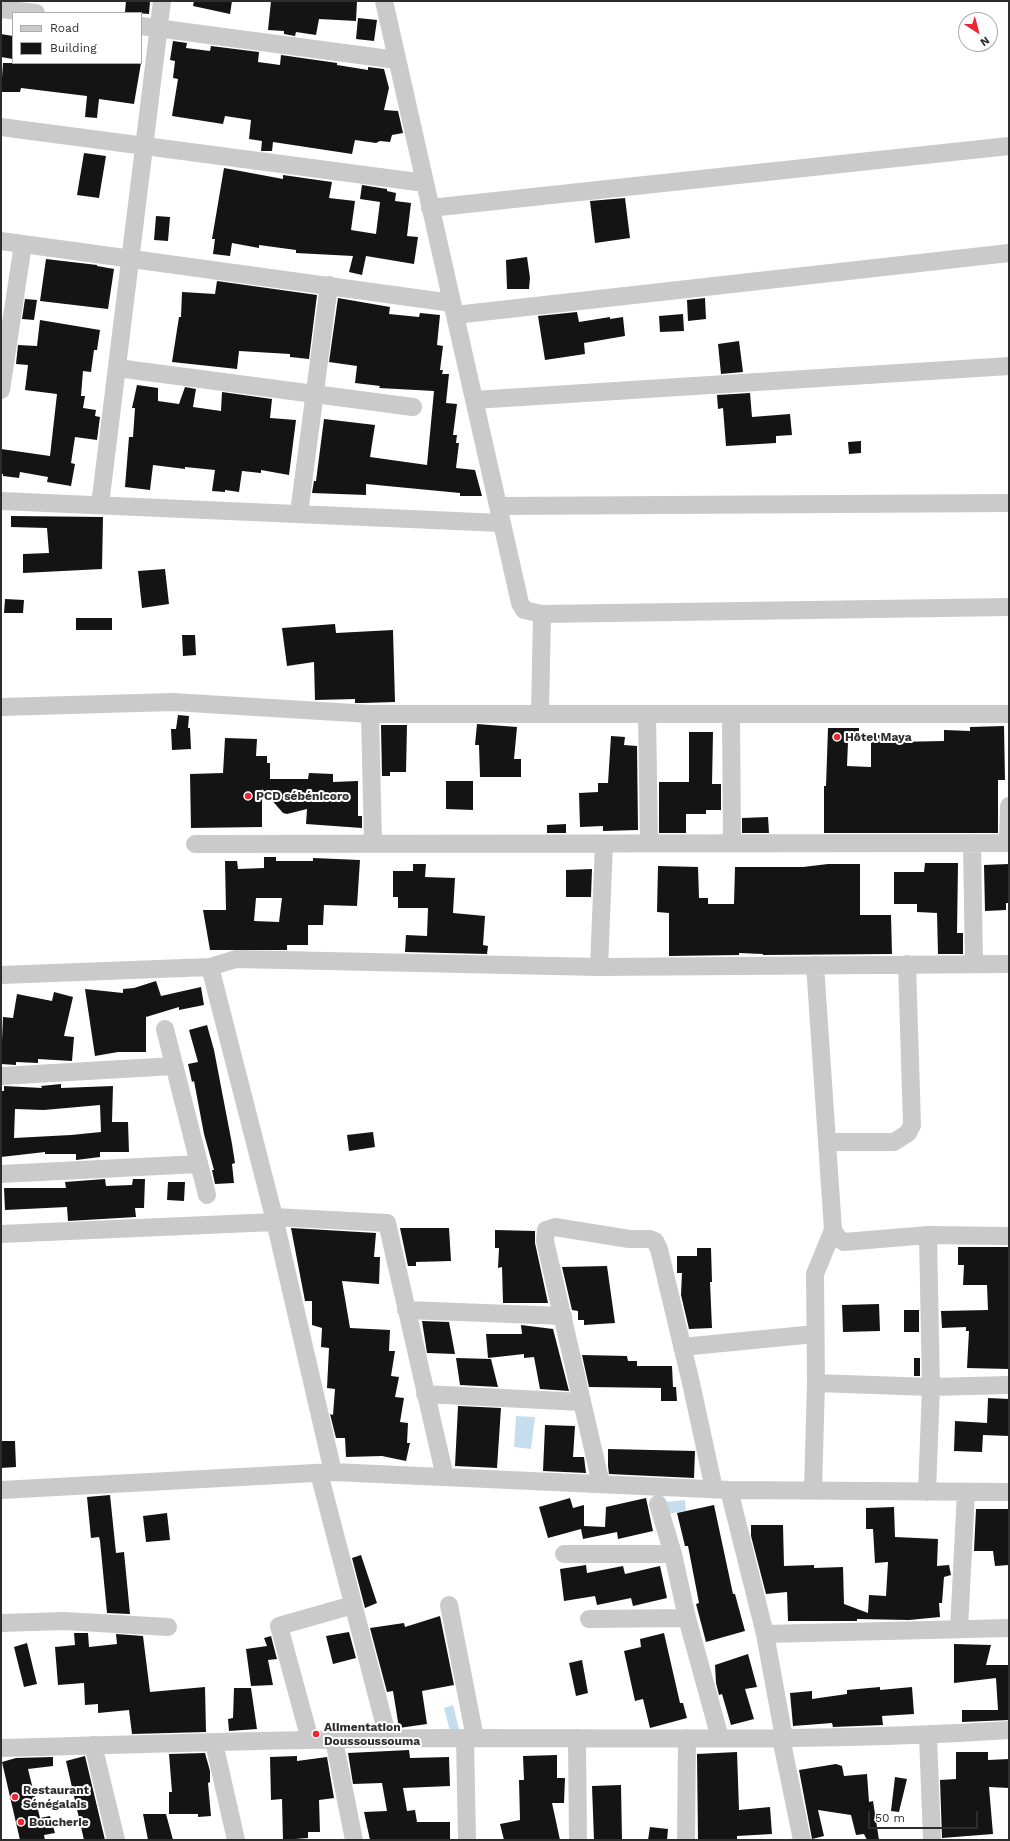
<!DOCTYPE html>
<meta charset="utf-8">
<style>
body{margin:0}
#map{position:relative;width:1010px;height:1841px;overflow:hidden;background:#fff;font-family:"Work Sans",sans-serif}
canvas{display:block}
.frame{position:absolute;inset:0;border:2px solid #2d2d2d;pointer-events:none}
.legend{position:absolute;left:12px;top:12px;width:130px;height:52px;box-sizing:border-box;background:#fff;border:1px solid #ababab;margin:0;padding:5px 7px;list-style:none;font-size:12px;color:#2d2d2d}
.legend li{display:flex;align-items:center;gap:8px;height:20px}
.legend b{width:20px;border:1px solid #ababab}
.north{position:absolute;left:958px;top:12px;width:40px;height:40px;box-sizing:border-box;background:#fff;border:1px solid #ababab;border-radius:50%;rotate:144deg;font-size:11px;font-weight:700;line-height:16px;text-align:center;color:#2d2d2d}
.north::after{content:'';display:block;margin:auto;width:14px;height:18px;background:#ee2633;clip-path:polygon(50% 0,100% 100%,50% 72%,0 100%)}
.scale{position:absolute;left:868px;top:1811px;width:110px;height:18px;box-sizing:border-box;border:2px solid #2d2d2d;border-top:0;padding-left:5px;font-size:12px;line-height:14px;white-space:nowrap;color:#2d2d2d;-webkit-text-stroke:3px #fff;paint-order:stroke}
</style>
<div id="map">
<canvas width="1010" height="1841"></canvas>
<div class="frame"></div>
<ul class="legend">
<li><b style="height:5px;background:#cacaca"></b>Road</li>
<li><b style="height:11px;background:#141414"></b>Building</li>
</ul>
<div class="north">N</div>
<div class="scale">50 m</div>
</div>
<script>
const g = document.querySelector('canvas').getContext('2d');
g.lineJoin = 'round';
function fillPath(path, color) { g.fillStyle = color; g.fill(path, 'evenodd'); }
function strokePath(path, color, width, dash) { g.strokeStyle = color; g.lineWidth = width; g.lineCap = dash ? 'butt' : 'round'; g.setLineDash(dash || []); g.stroke(path); }
function drawText(font, color, halo, rows, align = 'center') {
  g.font = font + ' "Work Sans",sans-serif'; g.lineWidth = 4; g.setLineDash([]); g.textBaseline = 'middle'; g.strokeStyle = halo; g.fillStyle = color; for (const [text, x, y, turn = 0] of rows) {
    g.save(); g.translate(x, y); g.rotate((+turn || 0) * Math.PI / 180); g.textAlign = isNaN(turn) ? turn : align; if (halo) g.strokeText(text, 0, 0); g.fillText(text, 0, 0); g.restore();
  }
}
fillPath(new Path2D(`
 M 516,1416 L 535,1417 L 531,1449 L 514,1447 Z
 M 685,1500 L 686,1511 L 666,1514 L 664,1502 Z
 M 453,1705 L 460,1733 L 451,1735 L 444,1708 Z`), '#c5dded');
fillPath(new Path2D(`
 M 126,1 L 150,1 L 149,14 L 125,12 Z
 M 194,1 L 232,1 L 230,14 L 193,6 Z
 M 271,1 L 357,1 L 356,21 L 319,19 L 316,35 L 296,32 L 295,36 L 284,34 L 284,31 L 268,30 Z
 M 358,18 L 377,20 L 374,41 L 356,39 Z
 M 1,34 L 13,36 L 13,59 L 1,57 Z
 M 173,41 L 187,43 L 186,48 L 210,51 L 211,46 L 259,52 L 258,62 L 280,65 L 281,55 L 337,63 L 337,65 L 368,70 L 368,67 L 384,69 L 389,88 L 384,110 L 398,111 L 403,133 L 392,135 L 390,142 L 380,141 L 376,143 L 355,140 L 352,154 L 273,142 L 272,151 L 261,151 L 262,141 L 249,139 L 251,120 L 225,116 L 223,124 L 172,116 L 178,79 L 173,78 L 175,61 L 170,60 Z
 M 3,63 L 141,63 L 134,104 L 99,99 L 97,118 L 85,117 L 87,96 L 21,88 L 20,92 L 1,92 Z
 M 84,153 L 106,156 L 99,198 L 77,195 Z
 M 224,168 L 283,179 L 283,175 L 332,182 L 329,198 L 355,201 L 351,230 L 376,234 L 380,202 L 360,199 L 362,185 L 387,189 L 387,191 L 396,193 L 395,201 L 411,203 L 407,236 L 418,237 L 414,264 L 366,256 L 362,275 L 349,272 L 353,256 L 296,253 L 296,250 L 259,245 L 259,248 L 232,243 L 230,256 L 213,254 L 215,239 L 212,239 Z
 M 625,198 L 630,238 L 595,243 L 590,201 Z
 M 156,216 L 170,217 L 168,241 L 154,240 Z
 M 527,257 L 530,278 L 529,289 L 507,289 L 506,260 Z
 M 46,259 L 97,265 L 97,266 L 114,269 L 108,309 L 40,301 Z
 M 217,281 L 317,295 L 309,359 L 290,357 L 290,354 L 239,351 L 237,369 L 172,362 L 179,317 L 181,317 L 182,292 L 215,294 Z
 M 338,298 L 390,307 L 389,314 L 419,317 L 420,313 L 440,315 L 437,345 L 443,346 L 440,370 L 443,370 L 442,374 L 449,374 L 446,403 L 457,404 L 453,435 L 457,435 L 456,443 L 459,443 L 456,468 L 475,470 L 482,496 L 460,496 L 460,493 L 366,484 L 366,495 L 312,493 L 314,481 L 316,481 L 324,419 L 375,425 L 370,457 L 427,465 L 434,391 L 379,388 L 380,386 L 355,383 L 357,366 L 329,362 Z
 M 705,298 L 706,319 L 688,321 L 687,300 Z
 M 25,299 L 37,300 L 34,320 L 22,319 Z
 M 577,312 L 579,322 L 610,317 L 610,319 L 623,317 L 625,336 L 584,343 L 585,354 L 545,360 L 538,316 Z
 M 683,314 L 684,331 L 660,332 L 659,316 Z
 M 40,320 L 100,330 L 97,350 L 94,350 L 91,372 L 83,371 L 81,396 L 85,396 L 83,408 L 96,410 L 95,416 L 100,417 L 97,440 L 75,437 L 71,463 L 75,464 L 71,486 L 47,482 L 48,477 L 20,472 L 19,478 L 3,476 L 3,474 L 1,474 L 1,449 L 50,456 L 57,394 L 25,390 L 28,365 L 16,364 L 18,345 L 37,346 Z
 M 739,341 L 743,372 L 721,374 L 718,344 Z
 M 137,385 L 158,388 L 158,401 L 179,404 L 185,387 L 196,389 L 193,407 L 221,411 L 222,392 L 272,399 L 270,418 L 296,420 L 289,475 L 261,470 L 261,473 L 242,471 L 239,492 L 225,490 L 225,492 L 212,491 L 215,470 L 185,467 L 185,469 L 153,465 L 150,490 L 125,487 L 129,437 L 133,437 L 135,408 L 132,408 Z
 M 750,393 L 752,417 L 790,414 L 792,435 L 776,436 L 776,443 L 726,446 L 723,408 L 718,409 L 717,395 Z
 M 861,441 L 861,453 L 849,454 L 848,442 Z
 M 11,516 L 103,517 L 102,569 L 23,573 L 23,554 L 49,553 L 47,528 L 11,527 Z
 M 165,569 L 169,604 L 142,608 L 138,571 Z
 M 5,599 L 24,600 L 23,613 L 4,613 Z
 M 76,618 L 112,618 L 112,630 L 76,630 Z
 M 335,624 L 336,633 L 393,630 L 395,702 L 362,703 L 355,703 L 355,699 L 315,700 L 314,662 L 287,666 L 282,628 Z
 M 182,635 L 195,635 L 196,655 L 183,656 Z
 M 178,715 L 189,716 L 188,728 L 190,728 L 191,749 L 172,750 L 171,729 L 176,729 Z
 M 477,724 L 517,727 L 514,759 L 521,759 L 521,777 L 480,777 L 479,745 L 475,745 Z
 M 381,725 L 407,725 L 406,772 L 390,772 L 390,776 L 382,776 Z
 M 1004,726 L 1005,780 L 998,780 L 998,833 L 824,833 L 824,786 L 826,786 L 828,728 L 859,728 L 859,741 L 848,742 L 847,766 L 871,767 L 871,735 L 895,735 L 895,742 L 944,741 L 944,730 L 970,731 L 970,727 Z
 M 689,732 L 713,732 L 712,784 L 721,784 L 721,810 L 706,810 L 706,814 L 686,814 L 686,833 L 659,833 L 659,782 L 689,782 Z
 M 611,736 L 625,737 L 624,745 L 637,746 L 638,830 L 603,831 L 603,826 L 580,827 L 579,793 L 598,792 L 598,783 L 608,783 Z
 M 225,738 L 257,739 L 256,756 L 267,756 L 267,763 L 270,763 L 270,779 L 308,779 L 309,773 L 333,774 L 333,782 L 358,781 L 358,816 L 362,816 L 362,828 L 306,824 L 307,809 L 287,814 L 283,813 L 262,789 L 262,827 L 191,828 L 190,774 L 223,773 Z
 M 446,781 L 473,781 L 473,810 L 446,809 Z
 M 768,817 L 769,833 L 742,833 L 742,818 Z
 M 566,824 L 566,833 L 547,833 L 547,825 Z
 M 264,857 L 276,857 L 276,861 L 313,861 L 313,858 L 360,860 L 357,906 L 324,905 L 323,925 L 308,925 L 308,945 L 287,945 L 287,950 L 210,950 L 203,910 L 226,910 L 225,861 L 237,861 L 238,869 L 264,868 ZM 256,898 L 282,898 L 279,922 L 254,921 Z
 M 925,863 L 958,863 L 957,933 L 963,933 L 963,954 L 938,954 L 937,913 L 917,912 L 917,904 L 894,904 L 894,872 L 924,872 Z
 M 413,864 L 426,864 L 425,877 L 455,878 L 453,913 L 485,916 L 483,945 L 488,946 L 487,954 L 405,952 L 406,935 L 427,936 L 428,908 L 398,908 L 398,897 L 393,897 L 393,871 L 413,871 Z
 M 828,864 L 860,864 L 860,915 L 891,915 L 892,954 L 763,955 L 763,954 L 739,953 L 739,955 L 669,956 L 669,913 L 657,912 L 658,866 L 698,867 L 699,898 L 708,898 L 708,904 L 734,904 L 735,867 L 803,867 Z
 M 1009,864 L 1009,903 L 1006,903 L 1006,910 L 985,911 L 984,865 Z
 M 592,869 L 591,897 L 566,897 L 566,870 Z
 M 156,981 L 161,996 L 201,987 L 204,1005 L 179,1010 L 179,1007 L 146,1017 L 146,1052 L 118,1052 L 95,1056 L 85,989 L 123,993 L 123,989 L 134,988 Z
 M 54,992 L 73,997 L 64,1036 L 74,1037 L 72,1061 L 38,1059 L 38,1063 L 16,1062 L 16,1065 L 1,1064 L 3,1017 L 13,1018 L 17,994 L 52,1001 Z
 M 207,1025 L 214,1050 L 232,1144 L 235,1163 L 232,1164 L 234,1183 L 215,1184 L 212,1170 L 214,1170 L 204,1134 L 194,1081 L 192,1082 L 188,1064 L 198,1062 L 189,1030 Z
 M 61,1084 L 61,1088 L 113,1086 L 112,1122 L 128,1122 L 129,1152 L 100,1152 L 100,1157 L 76,1160 L 76,1154 L 45,1154 L 45,1152 L 1,1157 L 1,1091 L 4,1091 L 4,1086 L 42,1088 L 41,1086 ZM 100,1105 L 101,1132 L 71,1135 L 14,1138 L 15,1109 L 44,1110 Z
 M 373,1132 L 375,1147 L 349,1151 L 347,1135 Z
 M 105,1179 L 106,1186 L 132,1185 L 133,1179 L 145,1179 L 144,1208 L 135,1208 L 136,1217 L 68,1221 L 67,1207 L 5,1210 L 4,1188 L 66,1188 L 65,1182 Z
 M 168,1182 L 185,1182 L 184,1201 L 167,1200 Z
 M 291,1228 L 376,1233 L 374,1257 L 380,1257 L 379,1284 L 342,1281 L 350,1328 L 390,1330 L 389,1351 L 395,1351 L 391,1376 L 399,1377 L 395,1397 L 404,1398 L 400,1422 L 408,1423 L 407,1443 L 410,1443 L 406,1461 L 382,1456 L 346,1457 L 345,1438 L 336,1438 L 330,1414 L 333,1415 L 335,1389 L 327,1388 L 329,1348 L 321,1347 L 322,1328 L 312,1325 L 312,1301 L 305,1301 Z
 M 400,1228 L 449,1228 L 451,1261 L 416,1262 L 416,1266 L 408,1266 Z
 M 495,1230 L 535,1231 L 535,1243 L 548,1303 L 503,1303 L 502,1267 L 498,1268 L 499,1248 L 495,1248 Z
 M 958,1247 L 1009,1247 L 1009,1369 L 967,1368 L 969,1331 L 966,1331 L 966,1327 L 942,1328 L 941,1311 L 988,1310 L 987,1285 L 963,1285 L 964,1265 L 958,1265 Z
 M 697,1248 L 711,1248 L 712,1282 L 710,1282 L 712,1328 L 689,1329 L 681,1295 L 682,1273 L 677,1273 L 677,1256 L 697,1256 Z
 M 607,1266 L 615,1323 L 584,1325 L 584,1320 L 578,1320 L 578,1311 L 572,1310 L 562,1267 Z
 M 879,1304 L 880,1331 L 843,1332 L 842,1305 Z
 M 904,1310 L 919,1310 L 919,1332 L 904,1332 Z
 M 422,1321 L 449,1322 L 455,1354 L 427,1353 Z
 M 521,1325 L 553,1329 L 569,1391 L 540,1389 L 534,1357 L 524,1358 L 524,1354 L 488,1358 L 486,1334 L 522,1334 Z
 M 582,1355 L 627,1356 L 628,1361 L 637,1361 L 637,1366 L 672,1366 L 673,1387 L 676,1387 L 677,1401 L 661,1401 L 661,1388 L 589,1387 Z
 M 456,1358 L 491,1359 L 498,1387 L 460,1385 Z
 M 914,1358 L 920,1358 L 920,1376 L 914,1376 Z
 M 988,1398 L 1009,1399 L 1009,1436 L 983,1435 L 982,1452 L 954,1451 L 955,1421 L 987,1423 Z
 M 458,1406 L 501,1408 L 497,1468 L 455,1466 Z
 M 545,1425 L 575,1426 L 573,1457 L 584,1457 L 586,1473 L 543,1471 Z
 M 1,1441 L 15,1441 L 16,1467 L 1,1468 Z
 M 608,1449 L 695,1451 L 694,1478 L 609,1474 L 608,1466 Z
 M 110,1495 L 116,1553 L 124,1552 L 130,1614 L 107,1613 L 100,1541 L 99,1537 L 91,1538 L 87,1497 Z
 M 570,1498 L 573,1508 L 584,1505 L 584,1526 L 605,1527 L 606,1507 L 646,1498 L 653,1531 L 618,1539 L 617,1532 L 583,1539 L 581,1529 L 548,1538 L 539,1507 Z
 M 714,1505 L 733,1594 L 735,1594 L 745,1631 L 706,1642 L 696,1604 L 699,1603 L 688,1546 L 685,1546 L 677,1513 Z
 M 894,1507 L 895,1537 L 938,1539 L 937,1566 L 949,1565 L 951,1575 L 944,1577 L 942,1603 L 939,1603 L 940,1617 L 909,1620 L 857,1619 L 857,1621 L 788,1621 L 787,1592 L 766,1594 L 751,1536 L 751,1525 L 783,1525 L 784,1566 L 814,1565 L 814,1568 L 843,1567 L 844,1604 L 868,1613 L 869,1595 L 886,1596 L 888,1562 L 875,1563 L 873,1529 L 866,1529 L 866,1508 Z
 M 976,1509 L 1009,1509 L 1009,1565 L 995,1566 L 993,1551 L 974,1551 Z
 M 167,1513 L 170,1540 L 146,1542 L 143,1516 Z
 M 361,1555 L 377,1603 L 365,1608 L 352,1558 Z
 M 586,1565 L 587,1573 L 623,1566 L 625,1574 L 660,1566 L 667,1598 L 633,1606 L 631,1598 L 597,1605 L 595,1596 L 564,1601 L 560,1569 Z
 M 440,1616 L 454,1685 L 422,1691 L 427,1724 L 399,1728 L 393,1691 L 387,1692 L 370,1628 L 404,1623 L 405,1627 Z
 M 349,1632 L 356,1658 L 333,1664 L 326,1636 Z
 M 74,1633 L 88,1633 L 89,1647 L 117,1644 L 116,1634 L 143,1636 L 150,1692 L 205,1687 L 206,1732 L 132,1734 L 129,1710 L 98,1713 L 98,1704 L 85,1705 L 84,1683 L 58,1685 L 55,1647 L 75,1645 Z
 M 664,1633 L 680,1703 L 683,1703 L 687,1718 L 650,1728 L 643,1699 L 635,1701 L 624,1651 L 641,1647 L 640,1639 Z
 M 271,1636 L 277,1659 L 268,1660 L 273,1685 L 251,1686 L 246,1649 L 267,1646 L 264,1638 Z
 M 27,1643 L 37,1684 L 24,1687 L 14,1647 Z
 M 954,1644 L 991,1645 L 986,1665 L 1009,1665 L 1009,1720 L 962,1722 L 962,1710 L 998,1710 L 996,1678 L 954,1683 Z
 M 748,1654 L 757,1687 L 745,1689 L 754,1719 L 731,1725 L 722,1694 L 719,1695 L 716,1683 L 715,1665 Z
 M 582,1660 L 588,1693 L 576,1696 L 569,1663 Z
 M 880,1687 L 880,1690 L 912,1687 L 914,1714 L 882,1716 L 883,1725 L 833,1727 L 832,1723 L 793,1726 L 790,1693 L 812,1691 L 812,1699 L 847,1694 L 847,1690 Z
 M 234,1688 L 251,1688 L 257,1729 L 229,1731 L 228,1719 L 233,1718 Z
 M 409,1750 L 410,1758 L 449,1757 L 450,1786 L 403,1788 L 407,1811 L 415,1810 L 417,1822 L 450,1822 L 450,1840 L 370,1840 L 364,1812 L 387,1811 L 382,1783 L 353,1784 L 348,1753 Z
 M 737,1752 L 739,1810 L 770,1807 L 772,1834 L 737,1836 L 737,1840 L 698,1840 L 697,1754 Z
 M 956,1752 L 988,1752 L 988,1760 L 1009,1759 L 1009,1788 L 989,1787 L 993,1834 L 942,1838 L 940,1780 L 956,1779 Z
 M 205,1753 L 210,1771 L 210,1782 L 208,1783 L 211,1816 L 198,1817 L 198,1814 L 169,1814 L 169,1792 L 172,1792 L 169,1754 Z
 M 557,1755 L 557,1778 L 565,1778 L 564,1803 L 552,1803 L 560,1840 L 504,1840 L 500,1824 L 520,1820 L 519,1780 L 524,1780 L 523,1756 Z
 M 85,1756 L 105,1840 L 84,1840 L 66,1761 Z
 M 297,1756 L 297,1761 L 327,1757 L 334,1798 L 319,1800 L 320,1832 L 308,1832 L 308,1838 L 283,1840 L 282,1799 L 271,1800 L 270,1757 Z
 M 53,1757 L 53,1766 L 28,1769 L 40,1818 L 50,1816 L 55,1833 L 44,1835 L 45,1840 L 20,1840 L 2,1762 L 16,1758 Z
 M 836,1764 L 842,1766 L 844,1776 L 867,1774 L 869,1802 L 873,1801 L 879,1840 L 867,1840 L 864,1834 L 856,1835 L 851,1815 L 818,1810 L 824,1836 L 812,1839 L 799,1770 Z
 M 895,1777 L 907,1779 L 899,1812 L 891,1811 Z
 M 621,1785 L 622,1840 L 594,1840 L 592,1786 Z
 M 143,1814 L 166,1814 L 173,1840 L 148,1840 Z
 M 650,1827 L 668,1829 L 667,1840 L 648,1840 Z`), '#141414');
strokePath(new Path2D(`
 M 384,1 L 520,603 L 524,610 L 542,614 L 1009,607
 M 1,9 L 36,13
 M 141,26 L 397,60
 M 1,127 L 425,183
 M 430,208 L 1009,146
 M 1,241 L 452,303
 M 455,315 L 1009,253
 M 117,368 L 413,407
 M 1,390 L 23,244
 M 474,400 L 1009,366
 M 1,501 L 501,523
 M 100,505 L 162,1
 M 498,506 L 1009,503
 M 299,513 L 329,285
 M 1,707 L 173,702 L 370,714 L 1009,714
 M 370,714 L 373,844
 M 540,714 L 542,614
 M 647,714 L 649,843
 M 731,714 L 732,843
 M 972,843 L 974,964
 M 1008,843 L 1009,806
 M 195,844 L 1009,843
 M 815,965 L 833,1230 L 838,1238 L 844,1242 L 928,1235 L 1009,1236
 M 210,967 L 274,1217 L 333,1472
 M 599,967 L 604,844
 M 1,975 L 210,967 L 236,959 L 599,967 L 1009,964
 M 165,1029 L 207,1195
 M 1,1076 L 174,1066
 M 827,1142 L 894,1142 L 908,1133 L 912,1125 L 907,964
 M 1,1174 L 199,1164
 M 274,1217 L 387,1223 L 445,1477
 M 1,1234 L 275,1222
 M 406,1310 L 563,1316
 M 682,1347 L 815,1334
 M 816,1383 L 931,1387 L 1009,1385
 M 425,1394 L 581,1402
 M 319,1473 L 388,1738
 M 601,1484 L 545,1241 L 546,1230 L 555,1227 L 629,1239 L 650,1239 L 655,1241 L 659,1249 L 691,1383 L 714,1489
 M 1,1490 L 333,1472 L 729,1490 L 1009,1492
 M 729,1490 L 765,1634 L 784,1738
 M 813,1490 L 816,1383 L 815,1274 L 833,1230
 M 927,1492 L 931,1387 L 928,1235
 M 658,1504 L 673,1554 L 687,1618 L 720,1738
 M 564,1554 L 673,1554
 M 449,1605 L 475,1738
 M 589,1619 L 687,1618
 M 1,1623 L 64,1621 L 168,1627
 M 959,1629 L 966,1492
 M 765,1634 L 1009,1628
 M 928,1736 L 932,1840
 M 465,1738 L 467,1840
 M 577,1738 L 578,1840
 M 781,1738 L 802,1840
 M 310,1740 L 279,1626 L 353,1605
 M 334,1740 L 354,1840
 M 214,1743 L 236,1840
 M 93,1745 L 116,1840
 M 1,1748 C 155,1744 308,1738 462,1738 C 644,1738 827,1742 1009,1730
 M 686,1840 L 687,1738`), '#cacaca', 18);
for (const [x, y, r, color] of [
 [837,737,4,"#ee2633"],
 [248,796,4,"#ee2633"],
 [316,1734,4,"#ee2633"],
 [15,1797,4,"#ee2633"],
 [21,1822,4,"#ee2633"]
]) { const dot = new Path2D(); dot.arc(x, y, r, 0, 2 * Math.PI); g.fillStyle = color; g.fill(dot); strokePath(dot, '#fff', 1.5); }
drawText('bold 12px', '#2d2d2d', '#fff', [
 ["Hôtel Maya",845,737],
 ["PCD sébénicoro",256,796],
 ["Alimentation",324,1727],
 ["Doussoussouma",324,1741],
 ["Restaurant",23,1790],
 ["Sénégalais",23,1804],
 ["Boucherie",29,1822]
], 'left');
</script>
